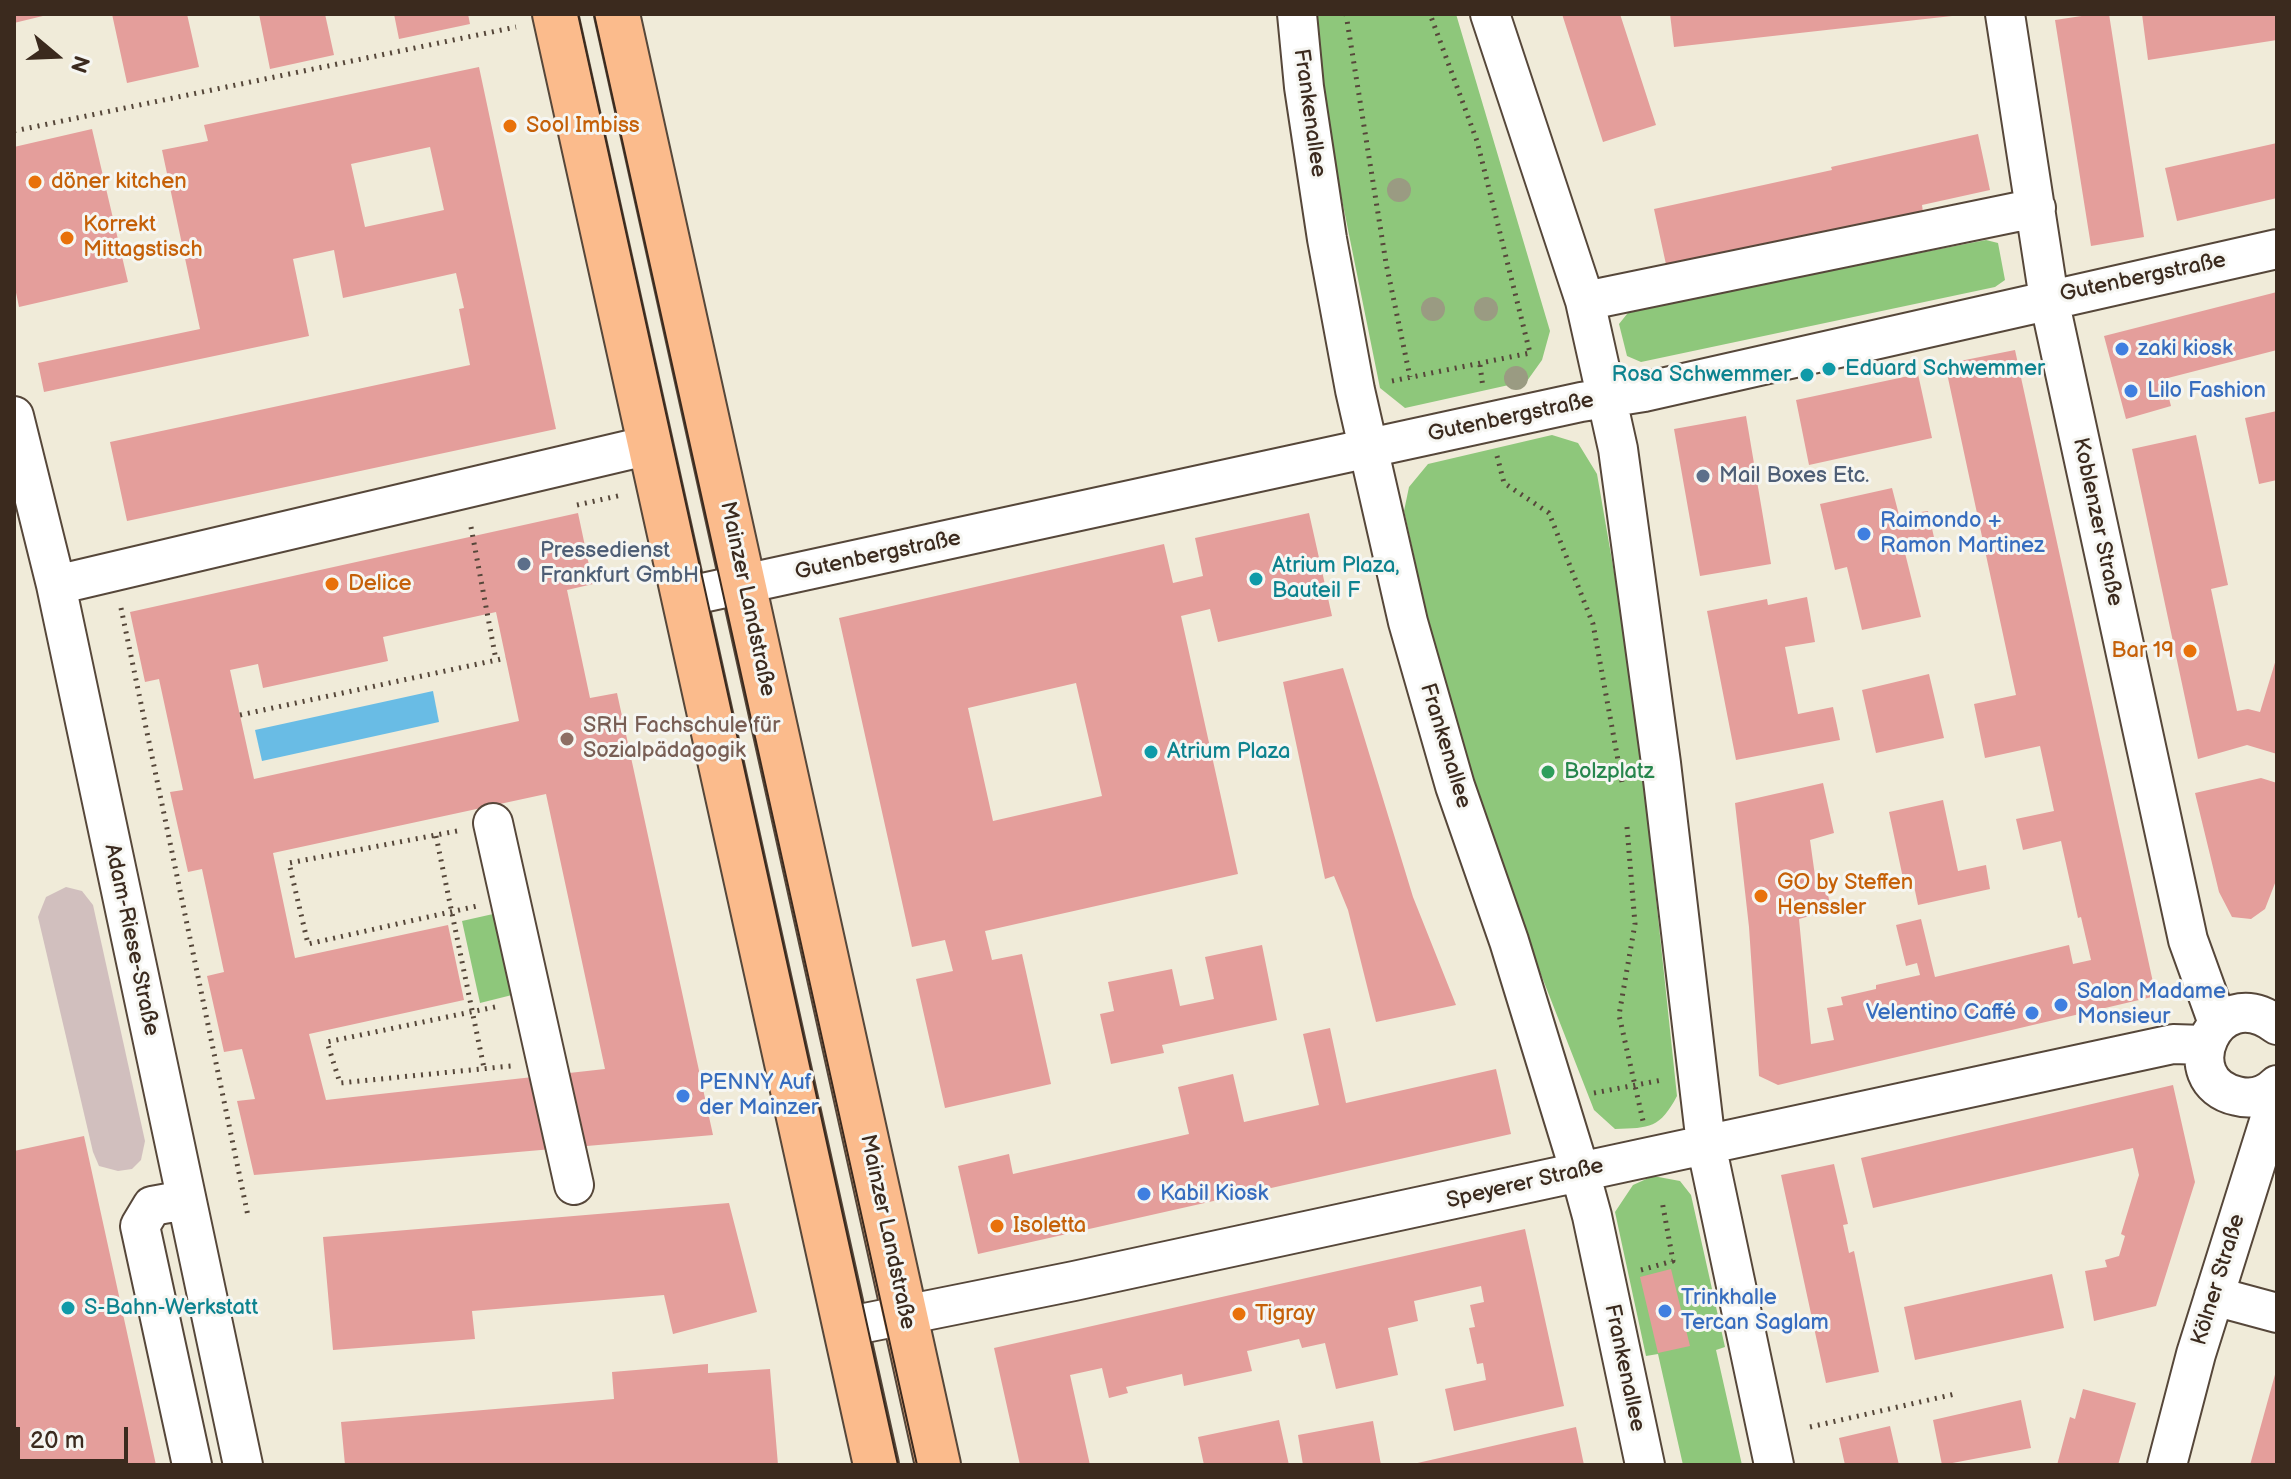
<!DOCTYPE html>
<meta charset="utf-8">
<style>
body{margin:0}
#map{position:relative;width:2291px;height:1479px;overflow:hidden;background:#f0ebd9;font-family:"Balsamiq Sans",sans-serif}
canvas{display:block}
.frame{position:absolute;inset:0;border:16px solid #3b2a1e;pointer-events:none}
.north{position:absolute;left:16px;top:16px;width:80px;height:80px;-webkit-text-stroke:6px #f6f6f2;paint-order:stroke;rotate:109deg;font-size:22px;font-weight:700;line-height:32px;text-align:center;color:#3b2a1e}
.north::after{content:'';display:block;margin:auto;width:28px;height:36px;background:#3b2a1e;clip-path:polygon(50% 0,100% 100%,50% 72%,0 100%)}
.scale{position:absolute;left:16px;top:1427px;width:112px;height:36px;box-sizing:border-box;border:4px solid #3b2a1e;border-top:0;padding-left:10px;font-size:24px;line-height:28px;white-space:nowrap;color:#3b2a1e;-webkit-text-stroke:6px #f6f6f2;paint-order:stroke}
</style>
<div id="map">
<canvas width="2291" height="1479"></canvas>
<div class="frame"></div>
<div class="north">N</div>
<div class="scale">20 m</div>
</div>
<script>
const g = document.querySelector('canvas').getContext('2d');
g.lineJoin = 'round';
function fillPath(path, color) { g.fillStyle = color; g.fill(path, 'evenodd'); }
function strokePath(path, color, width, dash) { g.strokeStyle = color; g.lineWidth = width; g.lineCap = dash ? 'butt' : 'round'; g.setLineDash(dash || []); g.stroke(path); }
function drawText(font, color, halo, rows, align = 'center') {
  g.font = font + ' "Balsamiq Sans",sans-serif'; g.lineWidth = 6; g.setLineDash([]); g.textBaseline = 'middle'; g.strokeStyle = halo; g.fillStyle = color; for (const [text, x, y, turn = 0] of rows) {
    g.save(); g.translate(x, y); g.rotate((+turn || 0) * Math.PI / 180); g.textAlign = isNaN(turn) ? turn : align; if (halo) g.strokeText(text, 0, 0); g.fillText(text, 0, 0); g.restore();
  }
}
fillPath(new Path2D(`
 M 66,887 L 82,891 L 93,905 L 145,1141 L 141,1160 L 132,1169 L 118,1171 L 99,1166 L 93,1152 L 38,917 L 46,897 Z`), '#d1bfbe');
fillPath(new Path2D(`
 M 1313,14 L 1456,14 L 1550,331 L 1542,360 L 1527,381 L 1405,408 L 1380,388 L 1320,91 Z
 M 1986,240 L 1998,243 L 2005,280 L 1995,287 L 1641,362 L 1627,356 L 1619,324 L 1631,309 Z
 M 1552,435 L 1578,443 L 1597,474 L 1622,618 L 1642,766 L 1677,1096 C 1660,1128 1650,1128 1615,1129 L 1594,1110 L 1533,954 L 1474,781 L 1434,647 L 1404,511 L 1409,487 L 1428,464 Z
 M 502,912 L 520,993 L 480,1003 L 462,921 Z
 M 1653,1176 L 1680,1181 L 1691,1195 L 1725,1347 L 1716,1350 L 1742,1465 L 1683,1465 L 1658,1354 L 1646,1356 L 1615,1212 L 1633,1185 Z`), '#8ec77b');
fillPath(new Path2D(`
 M 433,691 L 439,722 L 262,761 L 255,730 Z`), '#69bce5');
fillPath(new Path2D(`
 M 14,14 L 47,14 L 47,15 L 14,23 Z
 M 112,14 L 187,14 L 199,67 L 127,83 Z
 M 259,14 L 325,14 L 334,55 L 270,69 Z
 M 394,14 L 468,14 L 470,24 L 399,39 Z
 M 1562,14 L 1620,14 L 1656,125 L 1603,142 Z
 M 1670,14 L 1952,14 L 1952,16 L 1674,47 Z
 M 2095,14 L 2109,14 L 2144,237 L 2091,246 L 2055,20 Z
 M 2142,14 L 2277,14 L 2277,40 L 2148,60 Z
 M 479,67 L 556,429 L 127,521 L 110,442 L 470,365 L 459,309 L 464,308 L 456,273 L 343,298 L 334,250 L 293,259 L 309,336 L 44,392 L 38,363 L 200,329 L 162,150 L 208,141 L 204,125 ZM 430,147 L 444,210 L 365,227 L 351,164 Z
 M 92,129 L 128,282 L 19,307 L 14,283 L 14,147 Z
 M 1978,134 L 1990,190 L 1922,205 L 1923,212 L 1667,269 L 1654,209 L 1832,170 L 1831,167 Z
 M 2277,143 L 2277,198 L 2177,221 L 2165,168 Z
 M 2277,292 L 2277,350 L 2164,379 L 2171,406 L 2126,419 L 2104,336 Z
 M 2015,350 L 2156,996 L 1778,1085 L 1759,1076 L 1749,927 L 1735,803 L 1823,783 L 1834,833 L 1810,840 L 1815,876 L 1824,874 L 1831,910 L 1799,919 L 1811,1044 L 1834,1040 L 1827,1008 L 1843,1005 L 1841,997 L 1876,989 L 1876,985 L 1920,975 L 1917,963 L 1906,966 L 1896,925 L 1921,919 L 1935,977 L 2069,945 L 2073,964 L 2091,960 L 2081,917 L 2078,918 L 2061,841 L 2023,850 L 2016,819 L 2054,811 L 2040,746 L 1985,758 L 1974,704 L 2016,695 L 1945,364 Z
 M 1918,374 L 1932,438 L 1809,465 L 1796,400 Z
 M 2277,411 L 2277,480 L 2259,484 L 2245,418 Z
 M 1746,416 L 1771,564 L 1700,576 L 1674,429 Z
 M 2196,435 L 2228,585 L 2211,589 L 2237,711 L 2248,709 L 2260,712 L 2277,656 L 2277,754 L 2247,745 L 2198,759 L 2132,449 Z
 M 1892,488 L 1899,515 L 1928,511 L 1936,546 L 1905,553 L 1921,617 L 1862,630 L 1847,567 L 1835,570 L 1820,504 Z
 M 578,513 L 593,584 L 567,590 L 590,698 L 617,693 L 713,1135 L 254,1175 L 237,1101 L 255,1099 L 242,1049 L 224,1052 L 207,976 L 224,972 L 202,869 L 188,872 L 170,792 L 183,790 L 159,679 L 145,682 L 130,612 ZM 496,612 L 519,721 L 254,779 L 230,670 L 258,664 L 263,688 L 388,661 L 383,637 ZM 546,794 L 605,1069 L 326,1100 L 309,1034 L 464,1000 L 448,925 L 295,958 L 273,853 Z
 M 1309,513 L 1332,616 L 1218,642 L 1210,609 L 1181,616 L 1238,874 L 985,931 L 992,960 L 1022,954 L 1051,1084 L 945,1108 L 916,979 L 953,971 L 945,940 L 912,947 L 839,618 L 1164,544 L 1173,583 L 1203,576 L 1195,538 ZM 1076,683 L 1102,796 L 993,821 L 968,708 Z
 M 1807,597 L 1815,642 L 1785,647 L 1798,714 L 1833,707 L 1840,740 L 1736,760 L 1707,611 L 1767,599 L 1768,605 Z
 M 1343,668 L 1413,897 L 1456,1005 L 1376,1022 L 1348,910 L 1334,876 L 1325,879 L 1283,682 Z
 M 1929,674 L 1944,738 L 1876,753 L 1862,690 Z
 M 2261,778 L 2277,783 L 2277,878 L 2265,909 L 2251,919 L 2232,917 L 2219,892 L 2195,793 Z
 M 1943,800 L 1958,871 L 1986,865 L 1990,889 L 1918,905 L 1913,881 L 1904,883 L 1889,812 Z
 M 1262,945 L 1277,1020 L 1162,1045 L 1164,1053 L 1111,1064 L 1100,1014 L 1114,1011 L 1108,982 L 1172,969 L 1180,1006 L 1214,999 L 1205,957 Z
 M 1330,1028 L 1346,1103 L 1496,1069 L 1511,1134 L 978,1254 L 958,1166 L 1009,1154 L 1013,1174 L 1189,1134 L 1178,1087 L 1233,1074 L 1244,1122 L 1319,1105 L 1303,1034 Z
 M 2173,1085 L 2195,1182 L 2156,1306 L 2094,1321 L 2085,1271 L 2107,1267 L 2105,1260 L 2119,1256 L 2125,1236 L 2121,1234 L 2139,1175 L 2133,1148 L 1873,1208 L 1861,1158 Z
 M 84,1136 L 156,1465 L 14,1465 L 14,1151 Z
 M 1834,1164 L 1848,1224 L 1843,1225 L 1849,1253 L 1854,1251 L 1879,1372 L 1826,1383 L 1781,1175 Z
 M 729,1203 L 757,1312 L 673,1334 L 664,1295 L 472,1311 L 475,1339 L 333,1350 L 323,1237 Z
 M 1525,1229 L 1564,1406 L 1454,1431 L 1445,1389 L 1486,1380 L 1483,1363 L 1477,1364 L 1469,1328 L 1475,1327 L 1470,1305 L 1484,1302 L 1481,1286 L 1414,1301 L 1418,1321 L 1388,1328 L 1398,1375 L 1336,1389 L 1325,1343 L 1302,1348 L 1299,1339 L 1247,1351 L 1252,1371 L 1184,1386 L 1182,1374 L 1126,1387 L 1128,1393 L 1109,1398 L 1102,1368 L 1070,1375 L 1090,1465 L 1020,1465 L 994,1348 Z
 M 1671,1269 L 1690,1346 L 1658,1353 L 1640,1277 Z
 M 2052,1274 L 2064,1328 L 1915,1360 L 1904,1307 Z
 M 708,1364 L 708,1373 L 770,1369 L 778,1465 L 345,1465 L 341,1422 L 614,1399 L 612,1372 Z
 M 2276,1371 L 2277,1465 L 2250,1465 Z
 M 2083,1389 L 2136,1403 L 2118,1465 L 2057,1465 L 2070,1417 L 2075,1419 Z
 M 2021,1400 L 2031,1448 L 1942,1465 L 1933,1420 Z
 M 1279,1420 L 1289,1465 L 1204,1465 L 1198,1437 Z
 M 1373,1421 L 1381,1465 L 1303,1465 L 1298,1435 Z
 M 1890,1426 L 1899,1465 L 1845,1465 L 1839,1438 Z
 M 1576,1427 L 1584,1465 L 1413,1465 L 1413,1464 Z`), '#e49e9b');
const minor = new Path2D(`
 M 1297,14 L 1304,87 L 1327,239 L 1355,390 L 1408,622 L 1455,786 L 1509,941 L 1580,1172 L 1592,1216 L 1645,1465
 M 1490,14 L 1585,301 L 1618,449 L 1661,763 L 1706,1144 L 1774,1465
 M 2005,14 L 2049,299 L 2188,940 L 2218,1023
 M 1585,301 L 2036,208
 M 14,416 L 56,585 L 243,1465
 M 56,585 L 650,445
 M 684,597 L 1581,402 L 1644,392 L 2277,249
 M 493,823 L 574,1185
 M 2277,1025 C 2214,978 2172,1082 2237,1096 C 2252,1100 2266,1096 2277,1085
 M 185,1200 L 152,1206 L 140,1226 L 192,1465
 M 2214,1296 L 2277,1313
 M 845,1327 L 1074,1281 L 2173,1044 L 2205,1045
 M 2167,1465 L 2196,1354 L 2277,1096`);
const major = new Path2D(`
 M 555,14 L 876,1465
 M 617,14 L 938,1465`);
strokePath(minor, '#56473a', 42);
strokePath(major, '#56473a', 48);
strokePath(new Path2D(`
 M 1346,14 L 1386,263 L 1410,377
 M 14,131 L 516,27
 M 1480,365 L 1483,388
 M 1392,381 L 1530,353 L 1477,141 L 1430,14
 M 1497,456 L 1504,483 L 1549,513 L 1593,624 L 1622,782
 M 577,505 L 622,495
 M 471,527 L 496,660
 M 121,608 L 248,1216
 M 240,715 L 506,658
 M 1627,827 L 1635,924 L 1619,1015 L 1643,1121
 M 457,831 L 289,863 L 308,944 L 477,906
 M 436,836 L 484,1068
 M 495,1007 L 327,1042 L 340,1083 L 511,1066
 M 1594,1093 L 1662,1080
 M 1641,1270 L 1673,1261 L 1662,1201
 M 1810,1427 L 1955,1394`), '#56473a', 5, [2, 6]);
strokePath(minor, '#fff', 38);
strokePath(major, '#fbbb8c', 44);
strokePath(new Path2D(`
 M 578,14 L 898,1465
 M 594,14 L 917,1465`), '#3b2a1e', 2);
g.fillStyle = '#9a9b82';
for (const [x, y] of [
 [1399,190],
 [1433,309],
 [1486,309],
 [1516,378]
]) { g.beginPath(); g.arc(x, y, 12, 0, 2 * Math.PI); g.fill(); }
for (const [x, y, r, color] of [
 [510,126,8,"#e8710a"],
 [35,182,8,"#e8710a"],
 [67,238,8,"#e8710a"],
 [2122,349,8,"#3f7fe0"],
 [1829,369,8,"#0f9aa8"],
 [1807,375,8,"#0f9aa8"],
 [2131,391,8,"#3f7fe0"],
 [1703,476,8,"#5c6f8a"],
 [1864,534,8,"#3f7fe0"],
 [524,564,8,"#5c6f8a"],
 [1256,579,8,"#0f9aa8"],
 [332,584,8,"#e8710a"],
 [2190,651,8,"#e8710a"],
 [567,739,8,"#8d6e63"],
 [1151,752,8,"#0f9aa8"],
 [1548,772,8,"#2e9e5b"],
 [1761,896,8,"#e8710a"],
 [2061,1005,8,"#3f7fe0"],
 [2032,1013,8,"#3f7fe0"],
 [683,1096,8,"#3f7fe0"],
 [1144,1194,8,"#3f7fe0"],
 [997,1226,8,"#e8710a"],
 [68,1308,8,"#0f9aa8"],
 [1665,1311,8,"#3f7fe0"],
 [1239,1314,8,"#e8710a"]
]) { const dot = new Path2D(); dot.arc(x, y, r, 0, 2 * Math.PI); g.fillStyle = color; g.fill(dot); strokePath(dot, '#f6f6f2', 3); }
drawText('22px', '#3b2a1e', '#f6f6f2', [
 ["Frankenallee",1309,113,82],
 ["Gutenbergstraße",2143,278,-12],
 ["Gutenbergstraße",1511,418,-12],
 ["Koblenzer Straße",2097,522,78],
 ["Gutenbergstraße",878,556,-12],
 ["Mainzer Landstraße",747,599,78],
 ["Frankenallee",1445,746,73],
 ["Adam-Riese-Straße",131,940,78],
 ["Speyerer Straße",1525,1184,-13],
 ["Mainzer Landstraße",887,1232,78],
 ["Kölner Straße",2219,1280,-73],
 ["Frankenallee",1624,1368,78]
]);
drawText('22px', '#c56008', '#f6f6f2', [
 ["Sool Imbiss",526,126],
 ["döner kitchen",51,182],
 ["Korrekt",83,225],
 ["Mittagstisch",83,250],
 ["Delice",348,584],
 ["Bar 19",2174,651,"right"],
 ["GO by Steffen",1777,883],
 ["Henssler",1777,908],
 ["Isoletta",1013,1226],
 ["Tigray",1255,1314]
], 'left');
drawText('22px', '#366cbe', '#f6f6f2', [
 ["zaki kiosk",2138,349],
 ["Lilo Fashion",2147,391],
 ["Raimondo +",1880,521],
 ["Ramon Martinez",1880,546],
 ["Salon Madame",2077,992],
 ["Monsieur",2077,1017],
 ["Velentino Caffé",2016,1013,"right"],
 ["PENNY Auf",699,1083],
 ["der Mainzer",699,1108],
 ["Kabil Kiosk",1160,1194],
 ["Trinkhalle",1681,1298],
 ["Tercan Saglam",1681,1323]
], 'left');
drawText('22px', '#0d838f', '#f6f6f2', [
 ["Eduard Schwemmer",1845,369],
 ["Rosa Schwemmer",1791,375,"right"],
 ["Atrium Plaza,",1272,566],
 ["Bauteil F",1272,591],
 ["Atrium Plaza",1167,752],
 ["S-Bahn-Werkstatt",84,1308]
], 'left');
drawText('22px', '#4e5e75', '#f6f6f2', [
 ["Mail Boxes Etc.",1719,476],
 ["Pressedienst",540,551],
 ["Frankfurt GmbH",540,576]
], 'left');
drawText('22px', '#785e54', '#f6f6f2', [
 ["SRH Fachschule für",583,726],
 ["Sozialpädagogik",583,751]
], 'left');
drawText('22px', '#27864d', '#f6f6f2', [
 ["Bolzplatz",1564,772]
], 'left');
</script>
